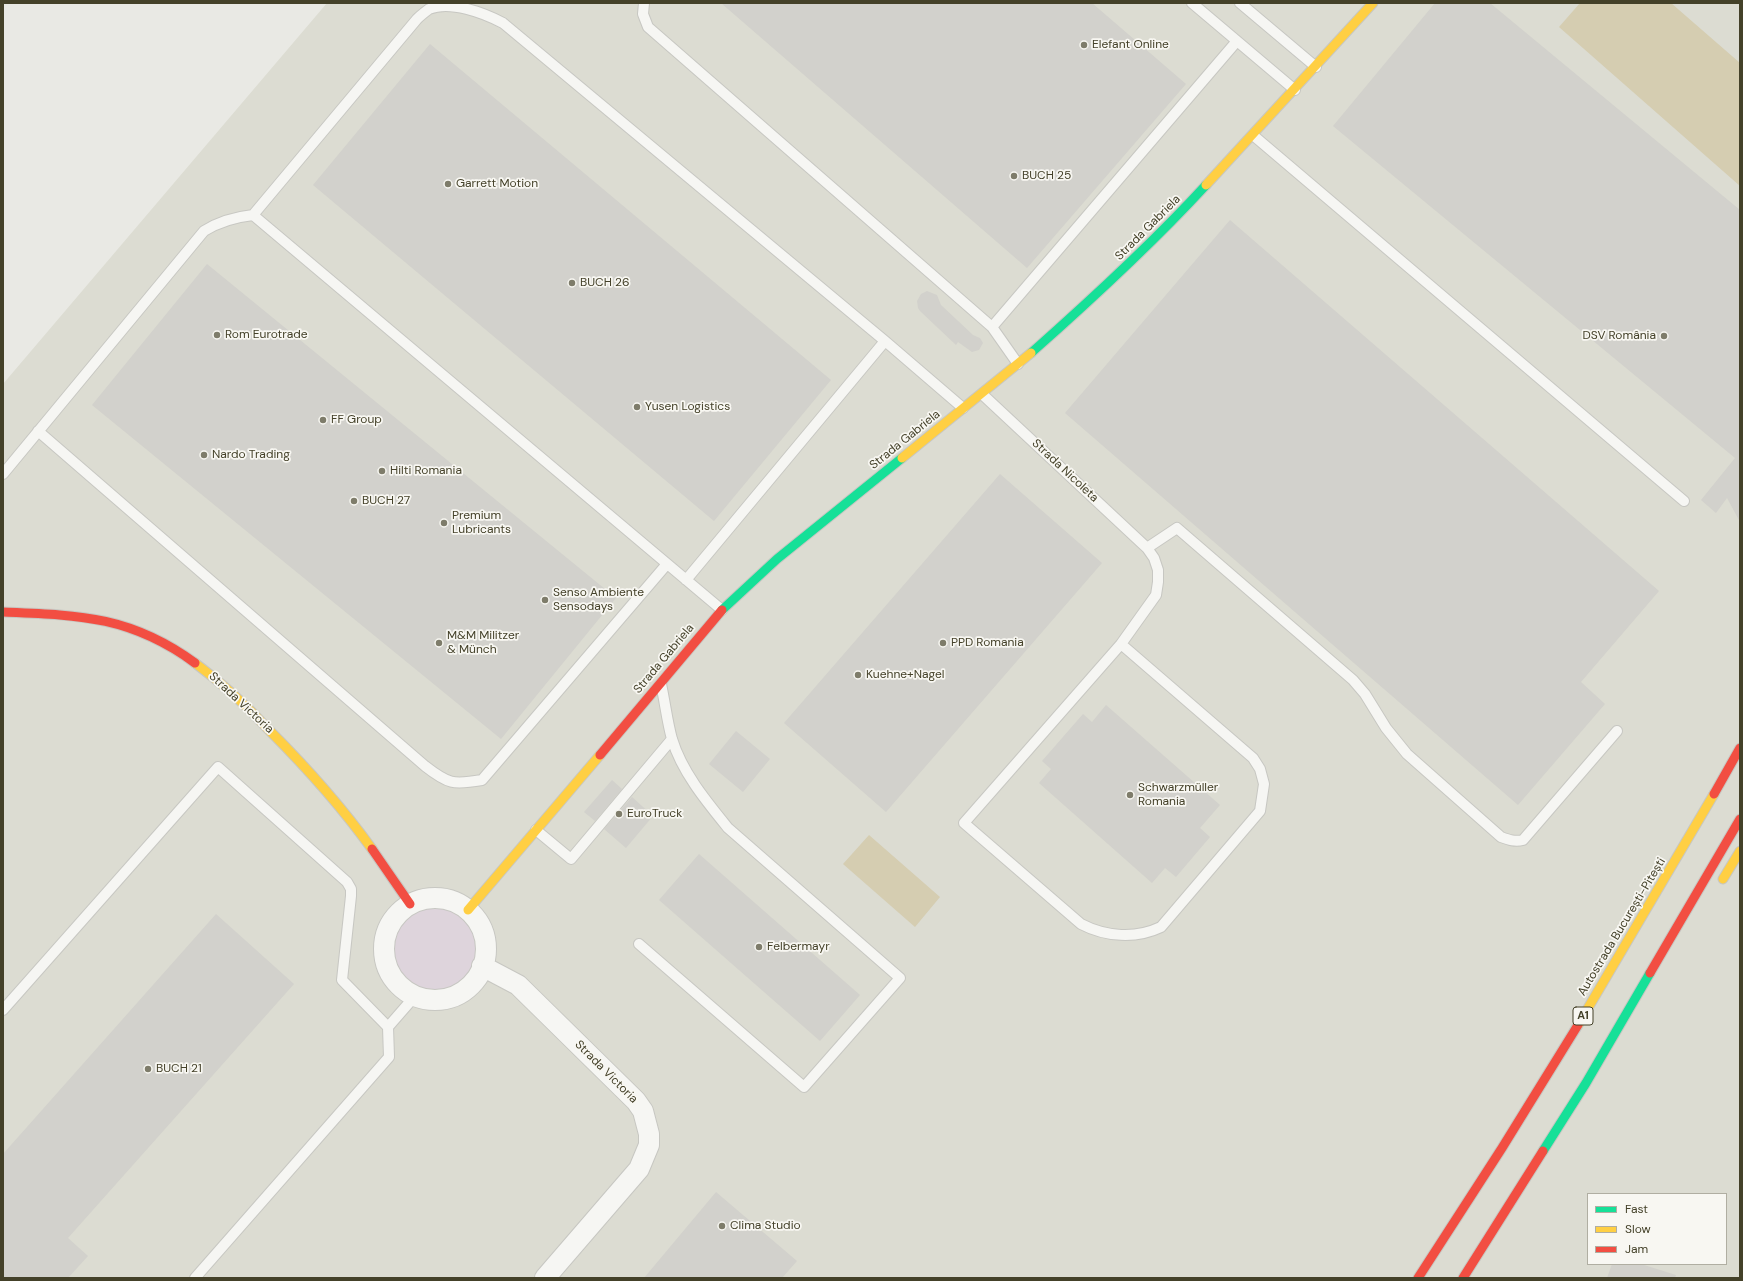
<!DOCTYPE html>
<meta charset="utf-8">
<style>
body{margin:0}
#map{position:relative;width:1743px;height:1281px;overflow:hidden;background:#e9e9e4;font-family:"DM Sans",sans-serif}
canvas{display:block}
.frame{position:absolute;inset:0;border:4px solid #444129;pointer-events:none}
.legend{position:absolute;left:1587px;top:1193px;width:140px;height:72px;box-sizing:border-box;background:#f8f7f2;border:1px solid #b0aea2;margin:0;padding:5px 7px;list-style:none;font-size:12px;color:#444129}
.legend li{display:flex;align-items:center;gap:8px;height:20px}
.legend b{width:20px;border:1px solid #b0aea2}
</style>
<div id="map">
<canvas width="1743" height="1281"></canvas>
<div class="frame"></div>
<ul class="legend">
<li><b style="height:5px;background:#16e098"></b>Fast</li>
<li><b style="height:5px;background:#ffcf43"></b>Slow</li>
<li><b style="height:5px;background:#f24e42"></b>Jam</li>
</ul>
</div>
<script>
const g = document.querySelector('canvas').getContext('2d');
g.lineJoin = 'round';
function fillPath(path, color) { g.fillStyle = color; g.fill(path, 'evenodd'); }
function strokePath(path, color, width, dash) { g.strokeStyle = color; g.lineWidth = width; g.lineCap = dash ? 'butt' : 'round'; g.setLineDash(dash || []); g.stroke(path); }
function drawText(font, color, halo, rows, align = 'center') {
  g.font = font + ' "DM Sans",sans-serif'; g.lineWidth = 3.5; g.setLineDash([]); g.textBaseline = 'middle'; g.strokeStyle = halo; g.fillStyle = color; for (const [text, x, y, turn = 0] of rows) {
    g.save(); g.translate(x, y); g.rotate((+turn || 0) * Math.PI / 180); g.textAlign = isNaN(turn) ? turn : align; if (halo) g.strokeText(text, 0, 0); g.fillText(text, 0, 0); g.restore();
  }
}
fillPath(new Path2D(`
 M 327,3 L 1740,3 L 1740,1278 L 3,1278 L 3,384 ZM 1588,1194 L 1726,1194 L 1726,1264 L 1588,1264 Z`), '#dcdcd2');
fillPath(new Path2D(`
 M384 949a51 51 0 1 1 102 0a51 51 0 1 1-102 0Z`), '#ded4dc');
fillPath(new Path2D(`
 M 1580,3 L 1671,3 L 1740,63 L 1740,186 L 1559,27 Z
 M 869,835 L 940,897 L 915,927 L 843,864 Z`), '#d5cdb1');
fillPath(new Path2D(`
 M 721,3 L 1092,3 L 1186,84 L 1027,268 Z
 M 1435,3 L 1490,3 L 1740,210 L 1740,522 L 1727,498 L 1716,513 L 1701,500 L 1735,458 L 1333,126 Z
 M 430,44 L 831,380 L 714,521 L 313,185 Z
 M 1230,220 L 1659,591 L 1581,682 L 1605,704 L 1518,805 L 1065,413 Z
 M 207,264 L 616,598 L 501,739 L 92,405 Z
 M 927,291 L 937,295 L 941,305 L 973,335 L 980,338 L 983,343 L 979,350 L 972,352 L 958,342 L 956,345 L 920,311 L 918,308 L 917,301 L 921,294 Z
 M 1000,474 L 1102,563 L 886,812 L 784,723 Z
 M 1106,705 L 1220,805 L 1200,828 L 1210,837 L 1176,877 L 1165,868 L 1152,883 L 1039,783 L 1051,769 L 1042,761 L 1083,714 L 1092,722 Z
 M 736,731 L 770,759 L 743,792 L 709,764 Z
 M 612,780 L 622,789 L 595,821 L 584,812 Z
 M 632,797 L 653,816 L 626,848 L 604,829 Z
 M 699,854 L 860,995 L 820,1041 L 659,900 Z
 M 216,914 L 294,984 L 68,1238 L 88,1256 L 68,1278 L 3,1278 L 3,1154 Z
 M 716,1192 L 797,1261 L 782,1278 L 644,1278 Z
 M 1612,1264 L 1641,1264 L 1676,1275 L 1675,1278 L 1607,1278 Z`), '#d2d1cc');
const lane = new Path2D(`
 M 644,3 L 643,14 L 648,27 L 992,327 L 1018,364
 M 1192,3 L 1295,90
 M 1240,3 L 1316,67
 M 1254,136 L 1684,501
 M 253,215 L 722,610
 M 992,327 L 1237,41
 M 982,394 L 1147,548 L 1154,558 L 1158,570 L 1158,582 L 1156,595 L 1121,644 L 964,823 L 1081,924 C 1106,937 1136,939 1161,927 L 1260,811 L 1264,784 L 1260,769 L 1253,758 L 1121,644
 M 38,431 L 425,766 C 448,784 453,785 482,780 L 667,564
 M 3,474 L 204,231 C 220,221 235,217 253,215 L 417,19 C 421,15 425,12 429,9 C 450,0 484,13 503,23 L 885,341 L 963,408
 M 1147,548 L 1177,528 L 1353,680 L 1365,694 L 1386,728 L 1407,754 L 1501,837 C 1509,840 1515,842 1523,840 L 1617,731
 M 686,580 L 885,341
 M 536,830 L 571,859 L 672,739
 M 639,944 L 804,1087 L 900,978 L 728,828 C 706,801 682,772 672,739 C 667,721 665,702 661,684
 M 3,1010 L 218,767 L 347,882 L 351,889 L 351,896 L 342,980 L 388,1027 L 389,1057 L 195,1278
 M 388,1027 L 415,996`);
const street = new Path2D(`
 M384 949a51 51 0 1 1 102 0a51 51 0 1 1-102 0Z
 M 482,966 L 518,985 L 636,1101 L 643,1111 L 649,1134 L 649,1145 L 639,1169 L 545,1278`);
const fast = new Path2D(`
 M 1031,353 C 1092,299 1151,245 1206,185
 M 722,610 L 777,559 L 902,458
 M 1543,1151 L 1586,1083 L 1650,973`);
const slow = new Path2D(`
 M 1206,185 L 1373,3
 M 902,458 L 1031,353
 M 195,663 C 222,683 247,706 270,731 C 307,768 341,806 372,849
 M 1723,879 L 1740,851
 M 468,910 L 600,755
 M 1578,1025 L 1714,794`);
const jam = new Path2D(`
 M 3,612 C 79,615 131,616 195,663
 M 600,755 L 722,610
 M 1714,794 L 1740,748
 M 372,849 L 410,904
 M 1650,973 L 1740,819
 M 1418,1278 L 1502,1148 L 1578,1025
 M 1463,1278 L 1543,1151`);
strokePath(lane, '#c7c7c2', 12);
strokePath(street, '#c7c7c2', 22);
strokePath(fast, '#c7c7c2', 11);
strokePath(slow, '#c7c7c2', 11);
strokePath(jam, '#c7c7c2', 11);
strokePath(lane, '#f6f6f3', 10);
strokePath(street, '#f6f6f3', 20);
strokePath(fast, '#16e098', 9);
strokePath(slow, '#ffcf43', 9);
strokePath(jam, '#f24e42', 9);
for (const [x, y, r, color] of [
 [1084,45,4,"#7e7c6a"],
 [1014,176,4,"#7e7c6a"],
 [448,184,4,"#7e7c6a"],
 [572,283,4,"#7e7c6a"],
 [217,335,4,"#7e7c6a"],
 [1664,336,4,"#7e7c6a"],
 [637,407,4,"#7e7c6a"],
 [323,420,4,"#7e7c6a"],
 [204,455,4,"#7e7c6a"],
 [382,471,4,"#7e7c6a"],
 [354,501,4,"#7e7c6a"],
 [444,523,4,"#7e7c6a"],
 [545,600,4,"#7e7c6a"],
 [439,643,4,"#7e7c6a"],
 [943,643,4,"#7e7c6a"],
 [858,675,4,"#7e7c6a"],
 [1130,795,4,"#7e7c6a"],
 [619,814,4,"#7e7c6a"],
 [759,947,4,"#7e7c6a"],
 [148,1069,4,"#7e7c6a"],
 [722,1226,4,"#7e7c6a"]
]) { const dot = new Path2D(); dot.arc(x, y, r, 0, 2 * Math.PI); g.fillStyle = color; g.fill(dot); strokePath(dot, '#f8f7f2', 1.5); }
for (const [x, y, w] of [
 [1583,1016,20]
]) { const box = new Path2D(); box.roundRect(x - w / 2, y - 9, w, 18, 3); g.fillStyle = '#f8f7f2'; g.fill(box); strokePath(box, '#444129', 1); }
drawText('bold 11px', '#444129', null, [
 ["A1",1583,1016]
]);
drawText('12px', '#444129', '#f8f7f2', [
 ["Elefant Online",1092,45],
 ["BUCH 25",1022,176],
 ["Garrett Motion",456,184],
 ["BUCH 26",580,283],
 ["Rom Eurotrade",225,335],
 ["DSV România",1656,336,"right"],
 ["Yusen Logistics",645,407],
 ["FF Group",331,420],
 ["Nardo Trading",212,455],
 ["Hilti Romania",390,471],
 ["BUCH 27",362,501],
 ["Premium",452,516],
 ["Lubricants",452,530],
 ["Senso Ambiente",553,593],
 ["Sensodays",553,607],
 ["M&M Militzer",447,636],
 ["& Münch",447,650],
 ["PPD Romania",951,643],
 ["Kuehne+Nagel",866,675],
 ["Schwarzmüller",1138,788],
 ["Romania",1138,802],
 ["EuroTruck",627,814],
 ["Felbermayr",767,947],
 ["BUCH 21",156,1069],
 ["Clima Studio",730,1226]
], 'left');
drawText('12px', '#444129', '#f8f7f2', [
 ["Strada Gabriela",1148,228,-45],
 ["Strada Gabriela",905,440,-39],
 ["Strada Nicoleta",1065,471,43],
 ["Strada Gabriela",664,659,-50],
 ["Strada Victoria",241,703,43],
 ["Autostrada București-Pitești",1622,927,-59],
 ["Strada Victoria",606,1072,45]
]);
</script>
